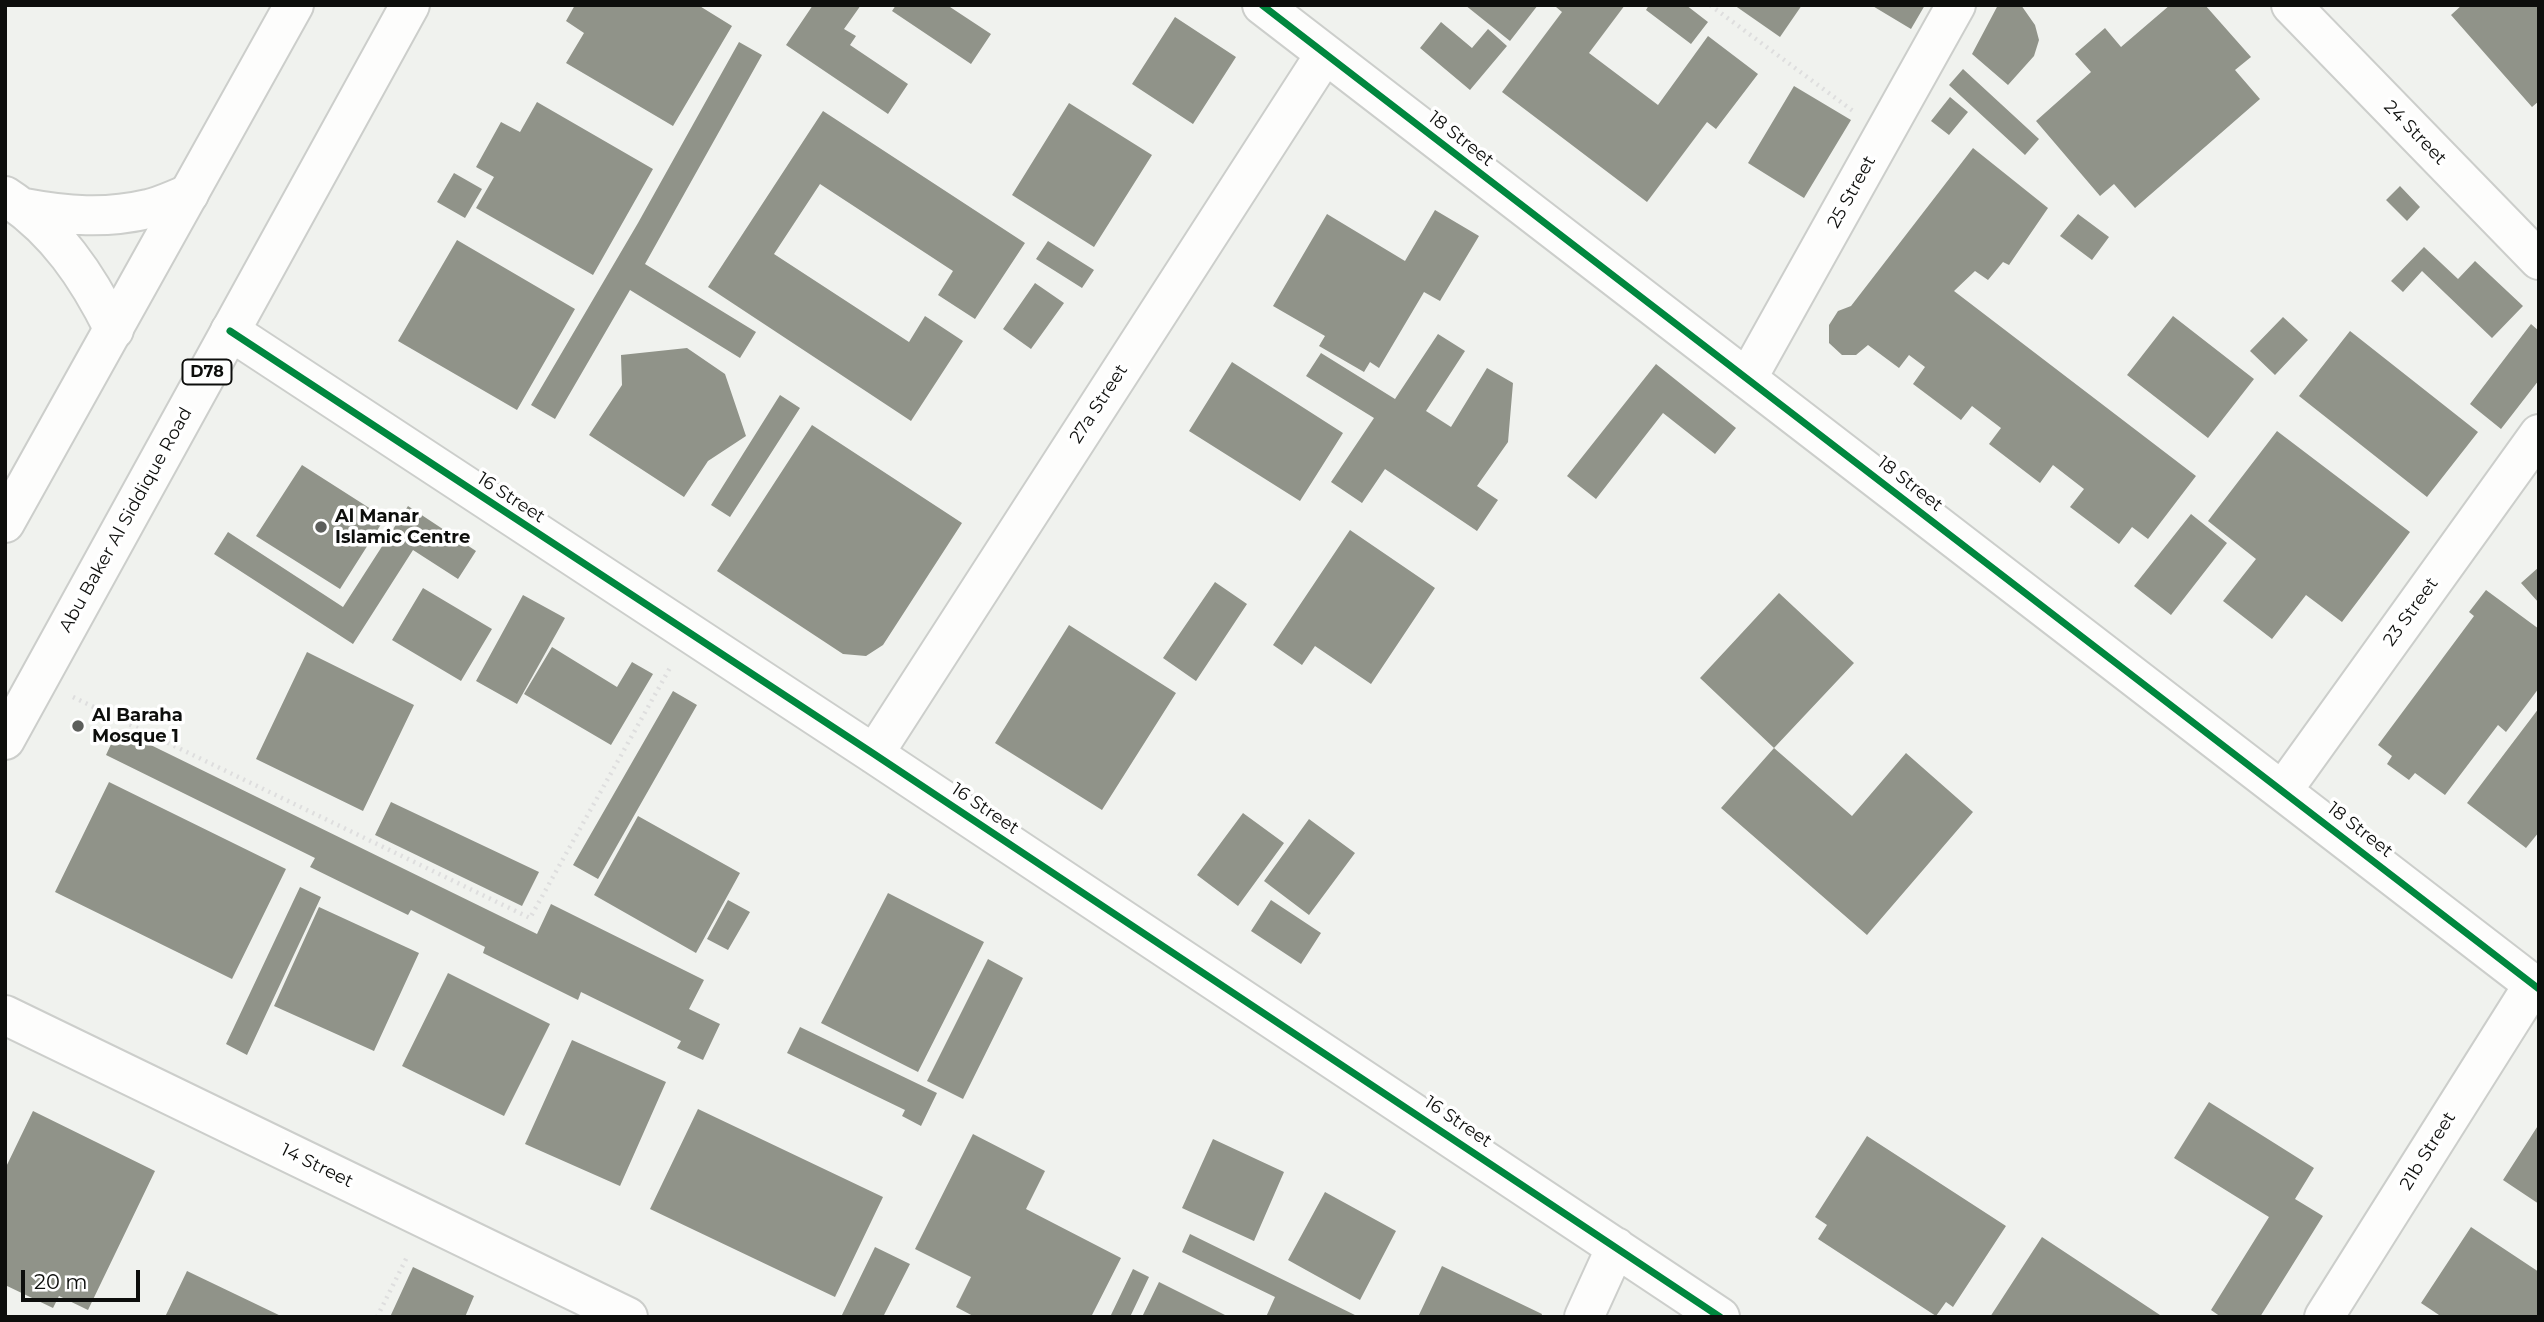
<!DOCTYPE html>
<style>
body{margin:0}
#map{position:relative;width:2544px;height:1322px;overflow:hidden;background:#f0f2ee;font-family:Montserrat,sans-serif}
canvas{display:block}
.frame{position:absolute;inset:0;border:7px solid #0d0e0c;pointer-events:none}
.scale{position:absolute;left:21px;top:1270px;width:119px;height:32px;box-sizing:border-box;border:4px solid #0d0e0c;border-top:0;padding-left:9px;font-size:21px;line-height:24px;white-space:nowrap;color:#0d0e0c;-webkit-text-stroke:5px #fff;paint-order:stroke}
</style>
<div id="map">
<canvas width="2544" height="1322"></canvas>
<div class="frame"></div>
<div class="scale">20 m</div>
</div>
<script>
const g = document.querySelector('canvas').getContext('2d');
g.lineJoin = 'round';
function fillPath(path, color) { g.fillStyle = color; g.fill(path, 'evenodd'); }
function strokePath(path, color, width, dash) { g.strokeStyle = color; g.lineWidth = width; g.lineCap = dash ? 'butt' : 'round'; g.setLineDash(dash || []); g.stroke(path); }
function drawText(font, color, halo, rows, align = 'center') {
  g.font = font + ' Montserrat,sans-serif'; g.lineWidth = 7; g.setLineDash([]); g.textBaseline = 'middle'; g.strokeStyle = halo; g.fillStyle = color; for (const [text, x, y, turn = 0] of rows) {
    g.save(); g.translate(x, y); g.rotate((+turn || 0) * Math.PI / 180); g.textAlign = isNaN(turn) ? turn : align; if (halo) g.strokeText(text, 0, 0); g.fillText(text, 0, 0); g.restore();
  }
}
fillPath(new Path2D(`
 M 575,5 L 698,5 L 732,26 L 673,126 L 566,63 L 584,33 L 566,21 Z
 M 813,5 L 861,5 L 844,29 L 856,36 L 850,45 L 908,84 L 888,114 L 786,45 Z
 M 896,5 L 947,5 L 991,34 L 971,64 L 892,11 Z
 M 1465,5 L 1538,5 L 1510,41 Z
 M 1557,5 L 1625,5 L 1589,53 L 1658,105 L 1708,36 L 1758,74 L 1716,129 L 1707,122 L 1647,202 L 1502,92 L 1562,12 L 1556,7 Z
 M 1649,5 L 1686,5 L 1708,22 L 1691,44 L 1646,10 Z
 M 1734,5 L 1802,5 L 1780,37 Z
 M 1871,5 L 1925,5 L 1911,29 Z
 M 1998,5 L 2021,5 L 2035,25 L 2039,40 L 2034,56 L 2008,85 L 1972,54 Z
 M 2170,5 L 2205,5 L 2251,57 L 2235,70 L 2260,99 L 2135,208 L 2114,184 L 2100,196 L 2036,121 L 2091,72 L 2075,54 L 2105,28 L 2121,47 Z
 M 2462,5 L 2539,5 L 2539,101 L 2532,107 L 2451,15 Z
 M 1175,17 L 1236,57 L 1193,124 L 1132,84 Z
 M 1441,22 L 1472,48 L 1488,29 L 1507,46 L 1470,90 L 1420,48 Z
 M 739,42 L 762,55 L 645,264 L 756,332 L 740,358 L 630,290 L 555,419 L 531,405 L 638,223 Z
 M 1963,69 L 2039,139 L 2025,155 L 1949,85 Z
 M 1794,86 L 1851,120 L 1804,198 L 1748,163 Z
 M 1950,97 L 1968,112 L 1949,135 L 1931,121 Z
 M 537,102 L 653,169 L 593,275 L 476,208 L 494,177 L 476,167 L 501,122 L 520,132 Z
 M 1069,103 L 1152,155 L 1094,247 L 1012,195 Z
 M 823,111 L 1025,243 L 975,319 L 938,295 L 953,271 L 820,184 L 774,254 L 909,342 L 925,316 L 963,341 L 911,421 L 708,287 Z
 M 1973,148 L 2048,208 L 2009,265 L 2003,262 L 1988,280 L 1975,271 L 1954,291 L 2196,476 L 2148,539 L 2132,527 L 2119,544 L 2070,507 L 2084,489 L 2053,465 L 2040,483 L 1989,444 L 2001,428 L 1972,406 L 1961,420 L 1913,384 L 1925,367 L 1909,355 L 1899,368 L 1868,345 L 1856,355 L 1842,355 L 1829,343 L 1829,325 L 1838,311 L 1851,306 Z
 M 454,173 L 482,189 L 465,218 L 437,202 Z
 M 2400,186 L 2420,207 L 2407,221 L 2386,200 Z
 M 1435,210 L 1479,236 L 1440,301 L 1424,292 L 1379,368 L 1370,362 L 1364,372 L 1319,346 L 1325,336 L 1273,306 L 1327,214 L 1405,261 Z
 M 2078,214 L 2109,237 L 2092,260 L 2060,236 Z
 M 457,240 L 575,309 L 517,410 L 398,341 Z
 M 1048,241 L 1094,270 L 1082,288 L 1036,259 Z
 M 2424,247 L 2458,279 L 2475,261 L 2523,306 L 2492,338 L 2422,271 L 2403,292 L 2391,281 Z
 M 1035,283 L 1064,303 L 1031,349 L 1003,329 Z
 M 2173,316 L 2254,379 L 2208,438 L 2127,375 Z
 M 2283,317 L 2308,340 L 2275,375 L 2250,351 Z
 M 2531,324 L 2539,331 L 2539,380 L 2501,429 L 2470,404 Z
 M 2350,331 L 2478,432 L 2427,497 L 2299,396 Z
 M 1438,334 L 1465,351 L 1426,411 L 1451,427 L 1487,368 L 1513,383 L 1508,442 L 1477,486 L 1498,500 L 1477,531 L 1385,469 L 1362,503 L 1331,482 L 1374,418 L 1306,376 L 1321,353 L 1395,399 Z
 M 687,348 L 725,374 L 746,436 L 708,461 L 684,497 L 589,435 L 622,385 L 621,355 Z
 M 1232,362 L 1343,433 L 1300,501 L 1189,431 Z
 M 1656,364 L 1736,428 L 1715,454 L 1663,413 L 1596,499 L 1567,476 Z
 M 780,395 L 800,408 L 730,517 L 711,505 Z
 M 812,425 L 962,523 L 883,645 L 866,656 L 843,654 L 717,571 Z
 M 2277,431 L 2410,532 L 2342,622 L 2306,595 L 2272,639 L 2223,601 L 2256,559 L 2208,521 Z
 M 302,465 L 385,518 L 340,589 L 256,536 Z
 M 408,506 L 476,551 L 458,579 L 413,550 L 353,644 L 214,554 L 228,532 L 343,607 Z
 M 2191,514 L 2227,543 L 2171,615 L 2134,586 Z
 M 1350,530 L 1435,588 L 1371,684 L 1315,646 L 1302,665 L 1273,645 Z
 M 2539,567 L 2539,603 L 2521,583 Z
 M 1215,582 L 1247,604 L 1196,681 L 1163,658 Z
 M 423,588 L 492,629 L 461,681 L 392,640 Z
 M 2486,590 L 2539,629 L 2539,688 L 2506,732 L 2498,725 L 2445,795 L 2415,773 L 2409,780 L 2387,764 L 2392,756 L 2378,745 L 2474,616 L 2469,612 Z
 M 1779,593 L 1854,663 L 1774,748 L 1852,816 L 1906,753 L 1973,812 L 1867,935 L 1721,808 L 1774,748 L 1700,678 Z
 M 523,595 L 565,618 L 517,704 L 476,681 Z
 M 1069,625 L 1176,693 L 1102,810 L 995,743 Z
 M 552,647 L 617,687 L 632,662 L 653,674 L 611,745 L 524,694 Z
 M 307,652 L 414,705 L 363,811 L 256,759 Z
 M 673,691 L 697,705 L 598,879 L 573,865 Z
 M 2539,708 L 2539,832 L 2526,848 L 2467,803 Z
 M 118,729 L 537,934 L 551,904 L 704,980 L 689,1009 L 720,1024 L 703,1060 L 677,1048 L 681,1041 L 581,992 L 578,1000 L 483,953 L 485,947 L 411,910 L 408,915 L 310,867 L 315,858 L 106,755 Z
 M 109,782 L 286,869 L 232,979 L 55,892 Z
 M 391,802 L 539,872 L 522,906 L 375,835 Z
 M 1243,813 L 1284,843 L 1238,906 L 1197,875 Z
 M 638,816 L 740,873 L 696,953 L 594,895 Z
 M 1309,819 L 1355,853 L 1309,915 L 1264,881 Z
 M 300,887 L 321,897 L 247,1055 L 226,1044 Z
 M 888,893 L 984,942 L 918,1072 L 821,1023 Z
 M 728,900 L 750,912 L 728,950 L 707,939 Z
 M 1271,900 L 1321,933 L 1301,964 L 1251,931 Z
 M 319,907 L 419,953 L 374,1051 L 274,1006 Z
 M 988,959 L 1023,978 L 963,1099 L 927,1081 Z
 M 448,973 L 550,1024 L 504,1116 L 402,1066 Z
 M 800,1027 L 937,1093 L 921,1126 L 902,1116 L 905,1110 L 787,1053 Z
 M 572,1040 L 666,1082 L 620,1186 L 525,1144 Z
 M 2209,1102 L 2314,1168 L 2295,1199 L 2323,1216 L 2260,1317 L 2221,1317 L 2211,1310 L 2269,1217 L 2174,1158 Z
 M 698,1109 L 883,1197 L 835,1297 L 650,1209 Z
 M 33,1111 L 155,1171 L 88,1310 L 59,1296 L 53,1308 L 5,1285 L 5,1169 Z
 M 2539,1124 L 2539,1204 L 2503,1180 Z
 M 973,1134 L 1045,1171 L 1026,1209 L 1121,1258 L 1091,1317 L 975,1317 L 956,1307 L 971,1277 L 915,1249 Z
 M 1867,1136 L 2006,1226 L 1953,1307 L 1946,1302 L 1936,1316 L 1818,1239 L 1827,1225 L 1815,1217 Z
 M 1213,1139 L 1284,1172 L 1254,1241 L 1182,1208 Z
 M 1325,1192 L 1396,1231 L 1360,1300 L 1288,1260 Z
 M 2471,1227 L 2539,1272 L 2539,1317 L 2442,1317 L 2421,1303 Z
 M 1190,1234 L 1359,1317 L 1266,1317 L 1275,1297 L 1182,1252 Z
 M 2042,1237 L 2163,1317 L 1990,1317 Z
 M 875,1247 L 910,1264 L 883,1317 L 841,1317 Z
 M 1442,1266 L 1542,1314 L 1541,1317 L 1418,1317 Z
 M 413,1267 L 474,1296 L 465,1317 L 390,1317 Z
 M 1133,1269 L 1149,1277 L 1130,1317 L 1110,1317 Z
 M 187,1271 L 283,1317 L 165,1317 Z
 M 1159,1282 L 1229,1317 L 1142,1317 Z`), '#909389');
const minor = new Path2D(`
 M 1262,5 L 2539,989
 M 2291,5 L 2539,260
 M 5,196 C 56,229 88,277 114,330
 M 24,208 C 66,216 106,219 148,209 C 162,206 175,199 189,194
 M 230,331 L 874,754 L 1720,1317
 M 1747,379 L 1956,5
 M 874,754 L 1325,54
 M 2283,790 L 2539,434
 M 5,1015 L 628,1317
 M 1584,1317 L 1616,1247
 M 2324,1317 L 2533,985`);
const major = new Path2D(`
 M 5,523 L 294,5
 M 5,740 L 410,5`);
strokePath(minor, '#cccecb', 42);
strokePath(major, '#cccecb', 42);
strokePath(new Path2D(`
 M 1710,5 L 1853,111
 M 73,697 L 530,918 L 671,666
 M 377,1317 L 408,1255`), '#dedede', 4.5, [2, 5]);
strokePath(minor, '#fdfdfc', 38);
strokePath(major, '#fdfdfc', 38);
strokePath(new Path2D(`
 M 1262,5 L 2539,989
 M 230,331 L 874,754 L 1720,1317`), '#00873e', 7);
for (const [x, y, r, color] of [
 [321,527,7,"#5c5e5b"],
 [78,726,7,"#5c5e5b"]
]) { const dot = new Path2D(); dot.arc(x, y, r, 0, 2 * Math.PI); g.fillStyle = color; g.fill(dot); strokePath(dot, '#fff', 2.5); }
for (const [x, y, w] of [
 [207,372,49]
]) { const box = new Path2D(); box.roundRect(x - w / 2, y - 12.5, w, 25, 5); g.fillStyle = '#fff'; g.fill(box); strokePath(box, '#0d0e0c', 2); }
drawText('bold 16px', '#0d0e0c', null, [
 ["D78",207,372]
]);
drawText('18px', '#0d0e0c', '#fff', [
 ["24 Street",2415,133,46],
 ["18 Street",1461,139,38],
 ["25 Street",1852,192,-61],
 ["27a Street",1099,404,-57],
 ["18 Street",1910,484,38],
 ["16 Street",511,498,33],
 ["Abu Baker Al Siddique Road",126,520,-61],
 ["23 Street",2411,612,-54],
 ["16 Street",985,809,34],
 ["18 Street",2360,830,38],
 ["16 Street",1458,1122,34],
 ["21b Street",2428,1151,-58],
 ["14 Street",317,1166,26]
]);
drawText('bold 18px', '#0d0e0c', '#fff', [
 ["Al Manar",335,517],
 ["Islamic Centre",335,538],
 ["Al Baraha",92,716],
 ["Mosque 1",92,737]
], 'left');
</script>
